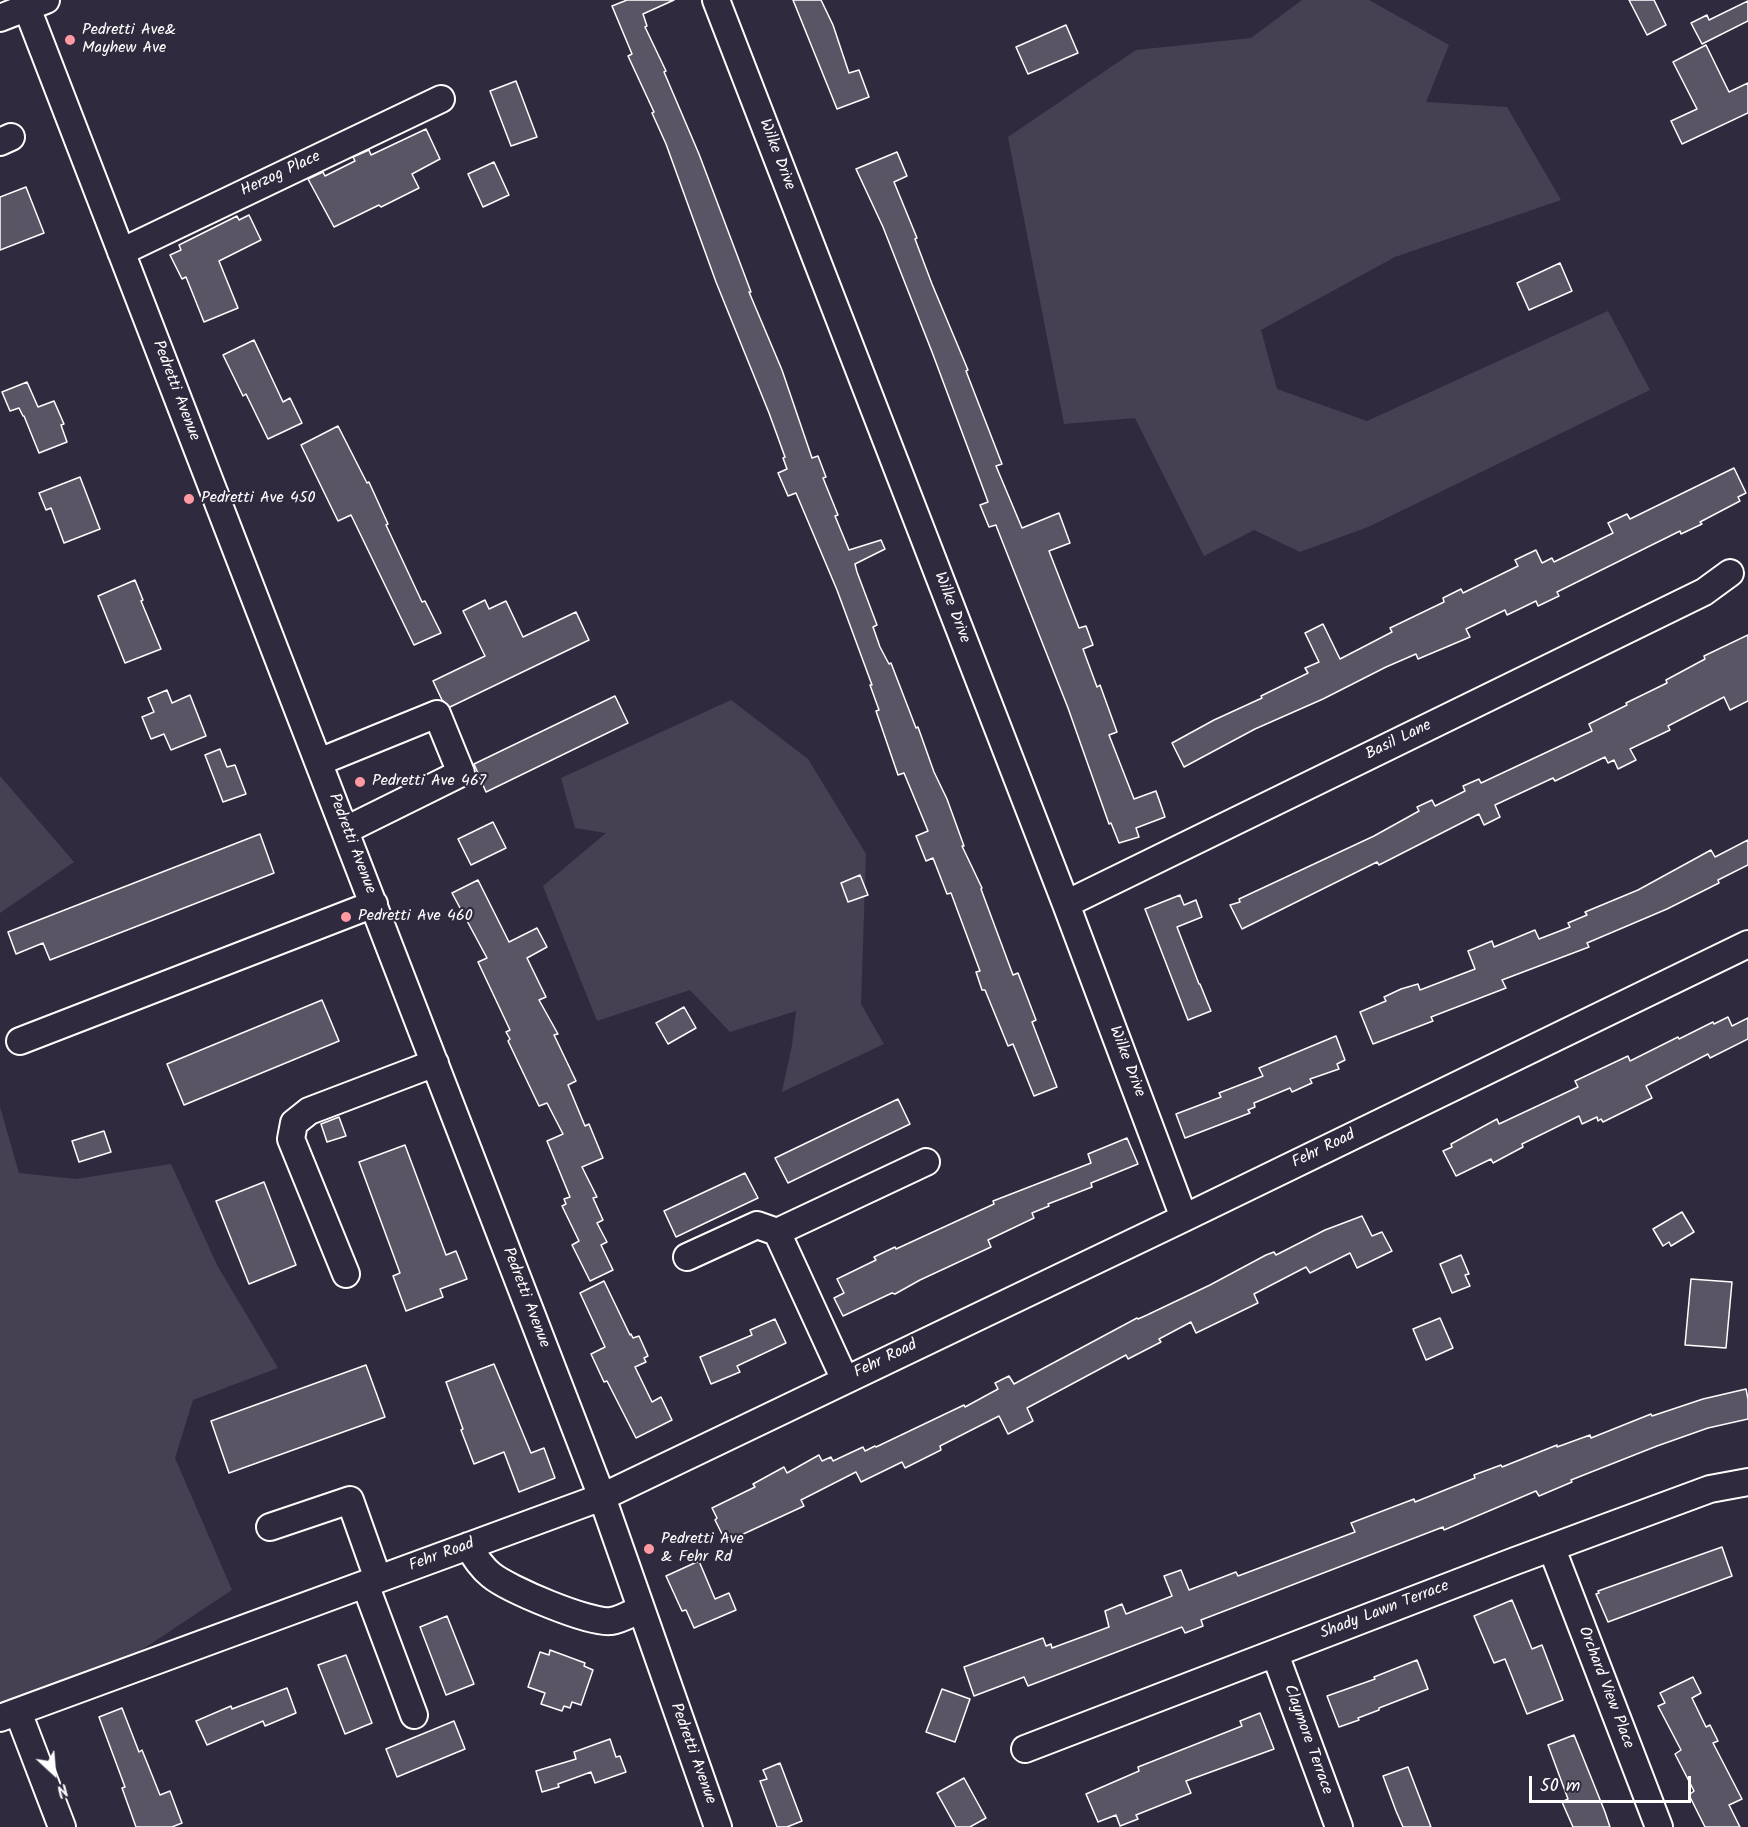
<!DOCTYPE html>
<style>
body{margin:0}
#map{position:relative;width:1748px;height:1827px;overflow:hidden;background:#2f2a3d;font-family:Kalam,sans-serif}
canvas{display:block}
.north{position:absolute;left:24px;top:1743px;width:60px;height:60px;-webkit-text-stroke:4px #2f2a3d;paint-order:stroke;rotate:154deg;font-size:16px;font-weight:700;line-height:24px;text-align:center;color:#fff}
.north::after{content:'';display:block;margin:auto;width:21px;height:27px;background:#fff;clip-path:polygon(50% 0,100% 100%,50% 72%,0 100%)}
.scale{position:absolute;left:1529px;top:1776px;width:162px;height:27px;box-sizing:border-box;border:3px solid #fff;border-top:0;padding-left:8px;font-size:18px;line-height:21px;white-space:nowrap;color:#fff;-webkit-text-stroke:4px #2f2a3d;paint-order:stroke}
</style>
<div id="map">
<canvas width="1748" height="1827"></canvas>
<div class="north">N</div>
<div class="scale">50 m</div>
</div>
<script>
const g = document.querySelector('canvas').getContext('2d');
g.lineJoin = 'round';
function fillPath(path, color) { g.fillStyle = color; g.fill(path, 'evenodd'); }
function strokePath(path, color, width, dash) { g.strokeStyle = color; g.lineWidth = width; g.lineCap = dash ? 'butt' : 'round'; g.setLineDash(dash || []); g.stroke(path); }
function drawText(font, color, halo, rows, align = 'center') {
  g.font = font + ' Kalam,sans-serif'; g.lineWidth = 4.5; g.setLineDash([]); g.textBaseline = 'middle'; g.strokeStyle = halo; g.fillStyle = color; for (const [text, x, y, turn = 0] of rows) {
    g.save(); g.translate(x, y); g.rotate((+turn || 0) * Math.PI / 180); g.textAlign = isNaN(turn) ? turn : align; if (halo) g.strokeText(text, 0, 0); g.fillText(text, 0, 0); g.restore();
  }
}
fillPath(new Path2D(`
 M 1302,0 L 1369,0 L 1449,45 L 1426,102 L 1507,107 L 1561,200 L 1395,257 L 1261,330 L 1277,389 L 1367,421 L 1608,311 L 1650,390 L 1368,527 L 1300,552 L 1254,530 L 1204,556 L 1135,418 L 1064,424 L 1008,137 L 1136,50 L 1251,38 Z
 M 731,700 L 808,759 L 866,854 L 861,1004 L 884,1044 L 782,1092 L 792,1045 L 796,1011 L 730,1032 L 690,990 L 597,1021 L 543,886 L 606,833 L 575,828 L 561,778 Z
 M 0,776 L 74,862 L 0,913 Z
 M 0,1107 L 19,1173 L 76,1179 L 171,1164 L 217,1265 L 278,1368 L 193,1400 L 175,1458 L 232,1590 L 87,1686 L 0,1718 Z`), '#464152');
const building = new Path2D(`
 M 627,0 L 674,0 L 643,14 L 647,26 L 645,27 L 666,71 L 664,72 L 699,154 L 751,292 L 749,292 L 782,370 L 812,458 L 818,456 L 826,477 L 823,478 L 838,515 L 835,516 L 849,550 L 881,540 L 885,549 L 855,564 L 857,572 L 877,625 L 873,627 L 880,647 L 889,664 L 891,663 L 916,728 L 918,727 L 934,772 L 947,799 L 964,846 L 962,846 L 982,888 L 981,889 L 1013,975 L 1018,973 L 1036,1020 L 1032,1022 L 1057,1087 L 1034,1096 L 1013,1044 L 1008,1046 L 985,990 L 982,990 L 976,972 L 980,971 L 951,893 L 947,894 L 933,858 L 926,861 L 916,836 L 928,831 L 904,773 L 898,775 L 876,711 L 879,710 L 870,685 L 872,685 L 837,590 L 796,493 L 788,496 L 778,473 L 787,469 L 783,458 L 785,457 L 769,413 L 716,282 L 666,144 L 652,113 L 654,112 L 628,56 L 632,54 L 612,6 Z
 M 793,0 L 821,0 L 833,25 L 849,73 L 859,70 L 869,97 L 837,109 Z
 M 1629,0 L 1654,0 L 1666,25 L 1647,35 Z
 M 1748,1 L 1748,21 L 1702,44 L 1691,23 L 1707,15 L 1709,20 Z
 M 1066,25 L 1078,53 L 1028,74 L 1016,47 Z
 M 1706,45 L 1729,92 L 1748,83 L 1748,113 L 1682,144 L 1671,121 L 1697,109 L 1673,62 Z
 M 516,81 L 537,137 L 511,146 L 490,91 Z
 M 426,129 L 440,159 L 412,174 L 419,188 L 381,207 L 379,205 L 334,227 L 308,179 L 323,172 L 325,176 L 355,161 L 353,157 L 369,150 L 371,155 Z
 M 897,152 L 907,176 L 894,182 L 917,238 L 915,239 L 932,284 L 968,370 L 966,371 L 1002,464 L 996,466 L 1022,528 L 1059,513 L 1070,543 L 1049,551 L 1079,628 L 1086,626 L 1093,645 L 1083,649 L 1097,687 L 1100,685 L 1117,732 L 1109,735 L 1134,799 L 1156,791 L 1165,817 L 1136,828 L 1139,837 L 1119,843 L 1111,823 L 1109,824 L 1068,708 L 997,528 L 996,525 L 989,527 L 980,505 L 988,502 L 984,491 L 932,352 L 883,227 L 856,169 Z
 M 494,162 L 509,195 L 483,207 L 468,174 Z
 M 26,187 L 44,233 L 0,250 L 0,197 Z
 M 249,215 L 261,240 L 219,261 L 238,308 L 204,322 L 186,277 L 182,279 L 170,255 L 181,250 L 179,245 L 237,216 L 239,220 Z
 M 1560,263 L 1572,291 L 1529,310 L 1517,283 Z
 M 254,340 L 283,402 L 290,398 L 302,423 L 268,439 L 246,394 L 243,396 L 223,355 Z
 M 27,382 L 38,407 L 54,401 L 64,424 L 61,425 L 67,442 L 39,453 L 24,416 L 23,416 L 19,408 L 10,411 L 2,392 Z
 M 338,426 L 367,483 L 369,482 L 388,524 L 386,525 L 422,602 L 425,601 L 441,633 L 414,645 L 351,515 L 338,521 L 301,445 Z
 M 1734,468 L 1746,493 L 1738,497 L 1740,501 L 1700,522 L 1702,524 L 1681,534 L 1680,531 L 1557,592 L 1559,596 L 1538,606 L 1536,601 L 1507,615 L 1505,610 L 1466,629 L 1470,637 L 1418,659 L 1416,654 L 1386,667 L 1323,699 L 1255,729 L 1184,767 L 1172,743 L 1214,720 L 1262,698 L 1261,696 L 1308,673 L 1305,668 L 1319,662 L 1305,633 L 1323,624 L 1340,659 L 1392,632 L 1390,628 L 1444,602 L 1443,598 L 1461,589 L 1463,593 L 1518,566 L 1515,560 L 1536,550 L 1542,563 L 1552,558 L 1554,562 L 1613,533 L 1608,523 L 1627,514 L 1630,519 Z
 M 80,477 L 100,529 L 64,543 L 51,508 L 46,510 L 39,493 Z
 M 135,580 L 143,600 L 141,601 L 161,649 L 125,663 L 98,596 Z
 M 485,600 L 489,609 L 506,601 L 523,637 L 576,612 L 589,640 L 450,707 L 442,700 L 433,681 L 485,656 L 463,611 Z
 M 1748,635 L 1748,701 L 1730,710 L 1724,697 L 1668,726 L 1670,730 L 1630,749 L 1636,760 L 1618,769 L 1614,760 L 1608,763 L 1605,757 L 1555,781 L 1553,778 L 1495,805 L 1500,817 L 1484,825 L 1479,814 L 1379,865 L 1377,862 L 1242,929 L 1230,905 L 1240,902 L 1239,899 L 1374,836 L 1419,811 L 1417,807 L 1432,800 L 1435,806 L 1465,791 L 1463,786 L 1479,779 L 1481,783 L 1592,731 L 1589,724 L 1627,705 L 1626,703 L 1667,683 L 1666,680 L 1705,659 L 1704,656 Z
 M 167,690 L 172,703 L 190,695 L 206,736 L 171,750 L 164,734 L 151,739 L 142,717 L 154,712 L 148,698 Z
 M 615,696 L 628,723 L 486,792 L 474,764 Z
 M 220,749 L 227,767 L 235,765 L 246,794 L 223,802 L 205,755 Z
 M 493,822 L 506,848 L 471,865 L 458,839 Z
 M 260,834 L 274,873 L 50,960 L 43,943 L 16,954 L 8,932 Z
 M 1748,840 L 1748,865 L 1718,880 L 1719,883 L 1667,909 L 1587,943 L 1589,947 L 1502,980 L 1506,988 L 1431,1017 L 1433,1021 L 1373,1044 L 1360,1012 L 1386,1001 L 1384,997 L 1401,989 L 1418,984 L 1420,990 L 1475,969 L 1468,951 L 1492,941 L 1494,947 L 1535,930 L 1539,939 L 1570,927 L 1568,923 L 1587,915 L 1585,912 L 1638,890 L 1711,850 L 1715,857 Z
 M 860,875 L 868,895 L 848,902 L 841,883 Z
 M 478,880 L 509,942 L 537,928 L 547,947 L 527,958 L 546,997 L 539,1000 L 558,1034 L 554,1035 L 576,1081 L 568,1085 L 585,1126 L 589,1124 L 603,1158 L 582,1167 L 597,1197 L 593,1198 L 603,1220 L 597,1223 L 607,1242 L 601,1245 L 613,1270 L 590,1281 L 572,1245 L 579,1241 L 562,1206 L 566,1204 L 564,1199 L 570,1197 L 547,1141 L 563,1134 L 547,1103 L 539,1106 L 508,1041 L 510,1039 L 506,1032 L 510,1030 L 478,962 L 487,958 L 452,893 Z
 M 1180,895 L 1184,905 L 1196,900 L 1202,917 L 1177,927 L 1199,984 L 1200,984 L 1211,1011 L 1188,1020 L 1145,909 Z
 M 322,1000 L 339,1041 L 184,1105 L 167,1064 Z
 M 684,1007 L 696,1028 L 668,1044 L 656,1023 Z
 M 1728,1017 L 1732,1026 L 1748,1018 L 1748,1039 L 1710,1058 L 1708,1054 L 1646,1086 L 1652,1098 L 1603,1122 L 1601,1119 L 1598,1121 L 1597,1117 L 1582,1124 L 1579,1116 L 1522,1144 L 1523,1147 L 1493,1163 L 1491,1159 L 1456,1176 L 1443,1151 L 1452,1147 L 1451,1144 L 1497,1119 L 1499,1124 L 1578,1087 L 1575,1081 L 1628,1056 L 1630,1061 L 1678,1037 L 1679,1039 L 1713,1022 L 1714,1024 Z
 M 1336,1036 L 1345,1060 L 1337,1064 L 1339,1069 L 1310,1079 L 1312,1083 L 1292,1092 L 1290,1088 L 1254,1103 L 1255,1107 L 1248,1110 L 1250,1113 L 1185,1138 L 1176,1114 L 1221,1097 L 1219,1093 L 1263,1076 L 1259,1068 Z
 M 898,1099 L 910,1124 L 788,1183 L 775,1158 Z
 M 339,1117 L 346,1136 L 327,1142 L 321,1124 Z
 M 104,1131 L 111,1152 L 79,1162 L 72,1141 Z
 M 1127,1138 L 1138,1164 L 1091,1183 L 1092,1187 L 1048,1204 L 1049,1206 L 1032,1213 L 1034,1218 L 988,1240 L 991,1247 L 920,1280 L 895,1294 L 892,1293 L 843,1316 L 834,1298 L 844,1293 L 837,1279 L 876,1260 L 874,1257 L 895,1247 L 896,1249 L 994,1204 L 993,1201 L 1091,1163 L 1088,1154 Z
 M 405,1145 L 446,1255 L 456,1251 L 467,1279 L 440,1289 L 443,1297 L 406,1311 L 393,1276 L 400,1273 L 359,1162 Z
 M 745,1173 L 758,1198 L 676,1237 L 664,1211 Z
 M 264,1182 L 296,1265 L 249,1284 L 216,1201 Z
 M 1682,1212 L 1694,1232 L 1671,1246 L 1669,1242 L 1663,1246 L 1653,1229 Z
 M 1362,1216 L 1372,1236 L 1382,1232 L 1392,1251 L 1357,1268 L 1350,1253 L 1310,1273 L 1306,1267 L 1254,1294 L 1258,1303 L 1196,1333 L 1191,1322 L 1159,1339 L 1161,1342 L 1128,1359 L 1126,1355 L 1027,1408 L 1033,1421 L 1008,1434 L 999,1416 L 940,1446 L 941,1450 L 905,1468 L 902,1462 L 861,1482 L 856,1472 L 801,1500 L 804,1506 L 726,1542 L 715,1520 L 717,1518 L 712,1508 L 755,1487 L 753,1484 L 784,1467 L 787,1473 L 819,1455 L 822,1461 L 831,1457 L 833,1461 L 863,1447 L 865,1451 L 875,1446 L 876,1447 L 964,1405 L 965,1407 L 998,1389 L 995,1383 L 1009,1376 L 1014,1384 L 1137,1318 L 1138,1319 L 1147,1315 L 1210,1285 L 1266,1255 L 1274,1252 L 1276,1255 L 1325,1230 Z
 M 1461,1255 L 1469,1274 L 1465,1275 L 1470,1286 L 1452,1293 L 1440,1264 Z
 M 1691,1279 L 1732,1282 L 1726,1348 L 1685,1345 Z
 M 604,1281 L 630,1335 L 631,1334 L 633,1338 L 639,1336 L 648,1356 L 644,1358 L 646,1362 L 635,1367 L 652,1402 L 661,1397 L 672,1420 L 636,1438 L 607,1381 L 604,1382 L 591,1354 L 605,1347 L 580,1293 Z
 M 1440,1318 L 1453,1348 L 1426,1360 L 1413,1329 Z
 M 775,1319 L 786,1343 L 737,1366 L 740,1372 L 711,1384 L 700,1357 L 752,1335 L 750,1330 Z
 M 494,1364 L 531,1453 L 544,1448 L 555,1478 L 519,1492 L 504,1452 L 474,1464 L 461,1430 L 463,1429 L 446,1382 Z
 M 366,1365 L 385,1417 L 229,1473 L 211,1421 Z
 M 1746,1389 L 1748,1399 L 1748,1419 L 1708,1428 L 1657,1446 L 1571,1480 L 1572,1482 L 1539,1496 L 1536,1491 L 1444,1530 L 1443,1527 L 1201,1620 L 1203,1626 L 1185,1633 L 1182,1627 L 1028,1686 L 1024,1677 L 974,1696 L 964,1667 L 1043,1638 L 1046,1646 L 1051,1644 L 1052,1648 L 1109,1627 L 1105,1611 L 1122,1604 L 1126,1614 L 1172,1596 L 1164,1576 L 1181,1570 L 1189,1590 L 1236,1572 L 1238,1576 L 1355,1532 L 1351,1523 L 1414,1499 L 1415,1502 L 1475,1478 L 1474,1475 L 1501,1465 L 1502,1467 L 1557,1445 L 1557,1447 L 1590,1435 L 1591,1438 L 1651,1414 L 1652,1416 L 1703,1399 Z
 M 1722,1547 L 1732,1576 L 1608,1622 L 1596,1594 L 1599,1593 L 1598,1591 Z
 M 699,1561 L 715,1599 L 729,1593 L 736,1610 L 694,1628 L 686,1610 L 682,1611 L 666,1576 Z
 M 1512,1600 L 1532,1649 L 1542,1645 L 1563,1700 L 1527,1714 L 1505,1659 L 1494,1663 L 1474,1616 Z
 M 447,1616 L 474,1684 L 446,1695 L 420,1627 Z
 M 550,1650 L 585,1663 L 584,1666 L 593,1670 L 581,1705 L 572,1702 L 570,1708 L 564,1706 L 562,1711 L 541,1704 L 545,1693 L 528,1687 L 540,1652 L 549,1655 Z
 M 346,1655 L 372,1723 L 345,1734 L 318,1665 Z
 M 1417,1660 L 1428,1689 L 1379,1708 L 1379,1710 L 1358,1718 L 1359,1720 L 1339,1727 L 1327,1696 L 1375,1679 L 1374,1677 Z
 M 1693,1677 L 1701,1693 L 1692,1698 L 1706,1727 L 1710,1725 L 1718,1741 L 1713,1743 L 1742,1799 L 1729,1805 L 1740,1827 L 1705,1827 L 1689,1795 L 1694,1791 L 1675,1754 L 1681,1750 L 1658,1706 L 1665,1703 L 1660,1693 Z
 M 287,1688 L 296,1713 L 265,1726 L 263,1721 L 207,1745 L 196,1721 L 231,1706 L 232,1709 Z
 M 942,1689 L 970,1699 L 955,1742 L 926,1732 Z
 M 122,1708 L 139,1752 L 142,1750 L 160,1795 L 170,1791 L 182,1823 L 172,1827 L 136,1827 L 122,1788 L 125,1787 L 99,1717 Z
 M 1260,1713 L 1274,1749 L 1186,1781 L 1191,1793 L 1136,1815 L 1138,1819 L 1120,1826 L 1116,1815 L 1098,1822 L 1086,1794 L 1139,1771 L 1138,1767 L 1242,1726 L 1240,1721 Z
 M 454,1721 L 465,1749 L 397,1777 L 386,1749 Z
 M 1574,1735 L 1605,1812 L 1610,1827 L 1573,1827 L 1562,1802 L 1568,1799 L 1548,1745 Z
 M 610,1739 L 616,1757 L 620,1756 L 626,1772 L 595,1783 L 591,1772 L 558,1784 L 559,1787 L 542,1792 L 536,1771 L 576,1759 L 574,1752 Z
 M 780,1763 L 802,1821 L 787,1827 L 777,1827 L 760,1781 L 767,1779 L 763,1770 Z
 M 1408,1767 L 1431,1827 L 1403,1827 L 1396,1811 L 1383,1776 Z
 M 964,1778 L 986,1818 L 970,1827 L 956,1827 L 937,1793 Z`);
fillPath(building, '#595564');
strokePath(building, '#fff', 1.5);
const minor = new Path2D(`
 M 24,0 L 602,1497 L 718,1827
 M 716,0 L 1066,904 L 1184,1218
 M 0,18 L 46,0
 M 0,142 L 11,137
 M 121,252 L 441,99
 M 319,762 L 437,714 L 461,773 L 346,830
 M 1066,904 L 1704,592 L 1730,573
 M 20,1041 L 374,904
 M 777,1232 L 845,1380
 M 687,1257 L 757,1225 L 777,1232 L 926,1162
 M 346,1274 L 291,1139 L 294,1123 L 309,1111 L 435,1063
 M 270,1527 L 350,1500 L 378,1579
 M 468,1546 C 475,1557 481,1567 491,1575 C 508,1589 590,1624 611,1621 C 620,1620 632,1613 641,1609
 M 1552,1549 L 1659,1827
 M 365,1584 L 414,1715
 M 1275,1654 L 1339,1827
 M 18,1712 L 62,1827
 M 0,1718 L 602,1497 L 1184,1218 L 1748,944
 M 1025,1749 L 1515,1561 L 1710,1489 L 1748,1482`);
strokePath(minor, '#fff', 30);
strokePath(minor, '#2f2a3d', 26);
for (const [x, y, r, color] of [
 [70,40,6,"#ff9aa2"],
 [189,499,6,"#ff9aa2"],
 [360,782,6,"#ff9aa2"],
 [346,917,6,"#ff9aa2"],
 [649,1549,6,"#ff9aa2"]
]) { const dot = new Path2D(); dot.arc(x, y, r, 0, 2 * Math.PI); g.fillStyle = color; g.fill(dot); strokePath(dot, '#2f2a3d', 2); }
drawText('16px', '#fff', '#2f2a3d', [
 ["Pedretti Ave&",82,31],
 ["Mayhew Ave",82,49],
 ["Pedretti Ave 450",201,499],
 ["Pedretti Ave 467",372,782],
 ["Pedretti Ave 460",358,917],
 ["Pedretti Ave",661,1540],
 ["& Fehr Rd",661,1558]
], 'left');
drawText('16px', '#fff', '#2f2a3d', [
 ["Wilke Drive",776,155,69],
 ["Herzog Place",281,175,-25],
 ["Pedretti Avenue",175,391,69],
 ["Wilke Drive",951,608,69],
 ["Basil Lane",1399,741,-26],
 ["Pedretti Avenue",351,844,69],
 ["Wilke Drive",1126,1062,69],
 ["Fehr Road",1324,1150,-26],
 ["Pedretti Avenue",525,1298,69],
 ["Fehr Road",886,1360,-26],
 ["Fehr Road",442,1556,-20],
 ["Shady Lawn Terrace",1385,1611,-21],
 ["Orchard View Place",1605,1688,69],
 ["Claymore Terrace",1307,1740,70],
 ["Pedretti Avenue",692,1754,70]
]);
</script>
